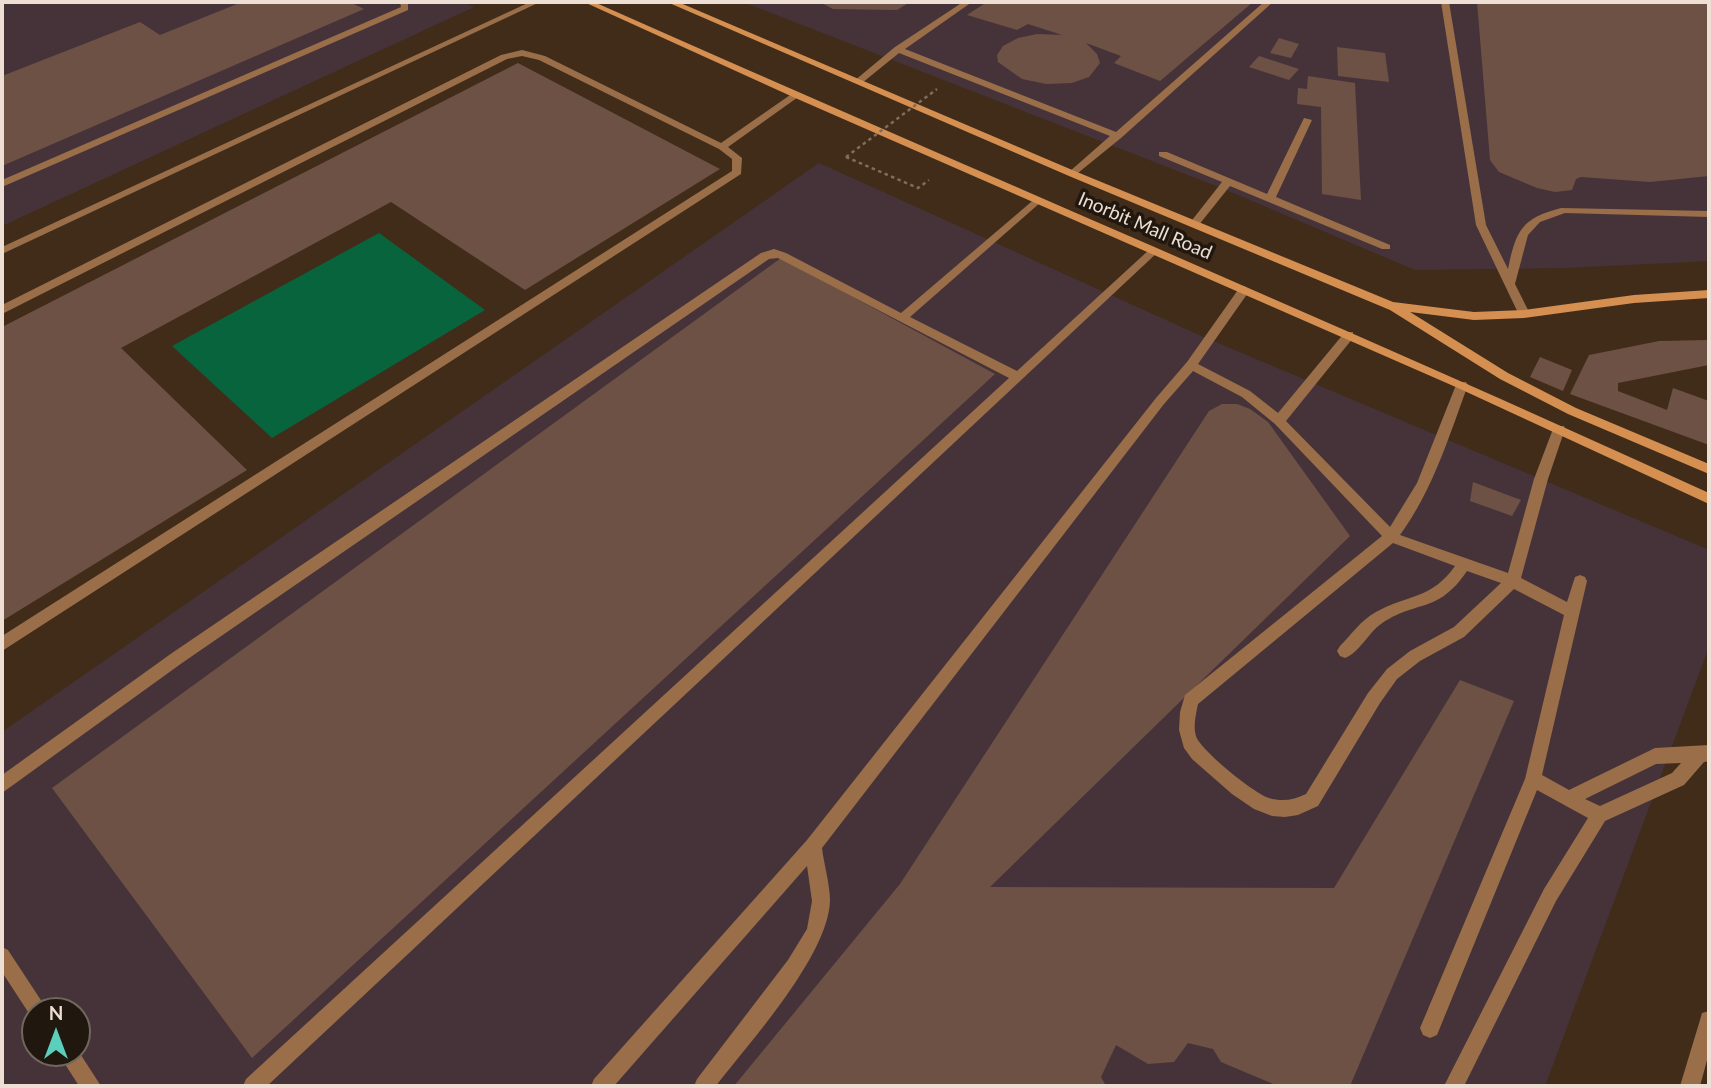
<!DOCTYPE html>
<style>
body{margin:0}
#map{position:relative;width:1711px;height:1088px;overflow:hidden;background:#412c1a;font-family:Lato,sans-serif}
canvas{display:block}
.frame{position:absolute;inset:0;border:4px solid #eddfd4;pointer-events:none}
.north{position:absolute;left:21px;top:997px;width:70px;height:70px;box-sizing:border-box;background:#20170f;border:2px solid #72675e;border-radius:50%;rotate:0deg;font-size:19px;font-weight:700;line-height:28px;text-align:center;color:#eddfd4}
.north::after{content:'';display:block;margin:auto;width:24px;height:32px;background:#5bcebc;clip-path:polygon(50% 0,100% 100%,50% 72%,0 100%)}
</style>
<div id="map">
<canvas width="1711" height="1088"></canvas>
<div class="frame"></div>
<div class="north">N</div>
</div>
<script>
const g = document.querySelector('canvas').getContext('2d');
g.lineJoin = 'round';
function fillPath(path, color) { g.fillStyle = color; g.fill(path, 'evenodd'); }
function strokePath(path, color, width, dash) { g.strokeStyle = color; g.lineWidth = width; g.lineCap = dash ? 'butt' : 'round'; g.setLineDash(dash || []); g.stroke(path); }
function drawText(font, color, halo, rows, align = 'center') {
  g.font = font + ' Lato,sans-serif'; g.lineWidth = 7; g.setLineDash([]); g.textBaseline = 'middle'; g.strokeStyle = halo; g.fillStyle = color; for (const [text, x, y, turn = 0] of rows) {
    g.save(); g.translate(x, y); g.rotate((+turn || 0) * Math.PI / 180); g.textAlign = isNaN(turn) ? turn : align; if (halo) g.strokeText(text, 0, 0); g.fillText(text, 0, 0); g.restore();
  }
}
fillPath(new Path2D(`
 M 2,2 L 463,2 L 474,7 L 2,226 Z
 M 743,2 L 1709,2 L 1709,261 L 1565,268 L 1415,270 L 1224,189 Z
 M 819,163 L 1199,335 L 1709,550 L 1709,647 L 1545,1086 L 2,1086 L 2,732 ZM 35,1011 L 77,1011 L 77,1053 L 35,1053 Z`), '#46333a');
fillPath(new Path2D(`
 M 379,233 L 485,310 L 272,438 L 172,346 Z`), '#08643d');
fillPath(new Path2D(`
 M 242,2 L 350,2 L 364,9 L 2,166 L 2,76 L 140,22 L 160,35 Z
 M 820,2 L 910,2 L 897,10 L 833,9 Z
 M 987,2 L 1253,2 L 1160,81 L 1114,63 L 1121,56 L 1086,43 L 1097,54 L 1100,63 L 1089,77 L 1072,83 L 1046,84 L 1022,79 L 998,62 L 997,55 L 1003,46 L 1018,38 L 1037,34 L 1062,35 L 1028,24 L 1017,30 L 967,15 Z
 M 1477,2 L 1709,2 L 1709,176 L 1650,182 L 1581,177 L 1576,179 L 1572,190 L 1555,192 L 1537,188 L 1499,172 L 1490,160 Z
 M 1279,38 L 1299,44 L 1291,58 L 1270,53 Z
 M 1337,47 L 1385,53 L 1389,82 L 1338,76 Z
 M 1259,56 L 1299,69 L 1289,80 L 1249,67 Z
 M 518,63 L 720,169 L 525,290 L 391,202 L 121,348 L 247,470 L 2,621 L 2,327 Z
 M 1308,76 L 1355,83 L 1361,200 L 1322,194 L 1321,107 L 1297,104 L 1298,88 L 1307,89 Z
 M 781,258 L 995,374 L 252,1058 L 52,788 Z
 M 1709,340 L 1709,365 L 1618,383 L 1618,391 L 1667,410 L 1673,388 L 1709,401 L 1709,445 L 1570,394 L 1589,355 L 1659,341 Z
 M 1540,357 L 1572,370 L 1563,391 L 1530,377 Z
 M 1222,404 L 1237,404 L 1250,409 L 1268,422 L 1350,536 L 990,887 L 1334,888 L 1460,680 L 1514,701 L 1350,1086 L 1278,1086 L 1221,1062 L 1213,1049 L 1188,1043 L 1174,1062 L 1148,1064 L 1116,1045 L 1101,1077 L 1106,1086 L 734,1086 L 900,884 L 1209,411 Z
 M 1473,482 L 1521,500 L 1512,516 L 1470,501 Z`), '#6d5144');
strokePath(new Path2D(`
 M 846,157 L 918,188 L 929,180`), '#806d5e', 2.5, [3.5, 3.5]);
fillPath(new Path2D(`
 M 400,2 L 408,2 L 408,10 L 2,187 L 2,180 L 401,7 Z
 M 963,2 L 972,2 L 905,49 L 1116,132 L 1264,2 L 1273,2 L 1121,138 L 1073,177 L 1068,174 L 1069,172 L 1110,136 L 899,53 L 862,83 L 854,81 L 895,47 Z
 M 1441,2 L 1449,2 L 1486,225 L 1508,269 C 1516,230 1522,218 1561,208 L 1709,211 L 1709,217 L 1565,213 L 1540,222 L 1528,235 L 1515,284 L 1530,314 L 1528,317 L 1520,317 L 1476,225 Z
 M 522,50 L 545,56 L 721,143 L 793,93 L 801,95 L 728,147 L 742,158 L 741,174 L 2,651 L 2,636 L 732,171 L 732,159 L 719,149 L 539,60 L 522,56 L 507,59 L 2,314 L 2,305 L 501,55 Z
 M 1304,118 L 1312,120 L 1276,197 L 1390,245 L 1390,249 L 1382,249 L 1230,186 L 1198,226 L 1190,226 L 1189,224 L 1222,182 L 1159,156 L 1159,152 L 1167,152 L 1267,194 Z
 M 1037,197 L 1042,200 L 1041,202 L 910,317 L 1017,371 L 1150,249 L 1154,247 L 1159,251 L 267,1086 L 243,1086 L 246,1079 L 1009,378 L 778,258 L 769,259 L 182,663 L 2,793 L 2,775 L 172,653 L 761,253 L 774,249 L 786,253 L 901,313 Z
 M 1244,286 L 1250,290 L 1198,364 L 1250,391 L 1278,413 L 1345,332 L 1353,332 L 1353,338 L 1286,421 L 1390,527 L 1417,483 L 1456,385 L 1458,382 L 1466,382 L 1468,385 C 1449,436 1433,490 1400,535 L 1508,573 L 1534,479 L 1553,429 L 1554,426 L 1564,426 L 1565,429 L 1548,479 L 1521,578 L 1567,602 L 1575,577 L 1580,575 L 1585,577 L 1587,581 L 1542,775 L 1569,790 L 1655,748 L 1709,745 L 1709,761 L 1704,762 L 1684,785 L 1605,821 L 1556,901 L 1464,1086 L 1444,1086 L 1544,889 L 1588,818 L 1537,790 L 1437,1035 L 1430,1038 L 1423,1035 L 1420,1028 L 1525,779 L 1564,615 L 1514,589 L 1464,637 L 1420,661 L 1397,679 L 1380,703 L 1318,806 L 1298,815 L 1285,817 L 1272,816 L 1254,809 L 1232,794 L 1192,759 L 1184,748 L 1179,730 L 1180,712 L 1185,695 L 1382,536 L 1275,424 L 1242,397 L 1193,371 L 1164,404 L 822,848 C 824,865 830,884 830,901 C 828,956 750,1042 716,1086 L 694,1086 L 697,1079 L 788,960 L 807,929 L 812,901 L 807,866 L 614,1086 L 591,1086 L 594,1079 L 807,840 L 1156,398 L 1187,362 L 1240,287 ZM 1393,543 L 1455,566 C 1431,600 1408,594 1376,612 C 1361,620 1351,635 1340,646 L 1337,651 L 1340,656 L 1345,658 C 1360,652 1368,633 1381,624 C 1417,599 1437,615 1467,571 L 1501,583 L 1454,627 L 1410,651 L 1387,669 L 1368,693 L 1306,794 C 1294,800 1282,802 1269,798 C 1255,794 1200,750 1196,736 C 1193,726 1196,714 1198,704 ZM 1681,763 L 1672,773 L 1600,806 L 1585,799 L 1656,764 Z
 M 2,947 L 8,950 L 48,1011 L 35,1011 L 35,1019 L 32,1018 L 2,972 Z
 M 77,1049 L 101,1086 L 79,1086 L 58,1053 L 77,1053 Z`), '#996e49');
fillPath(new Path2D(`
 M 530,2 L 540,2 L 2,254 L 2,247 Z
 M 1709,1011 L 1709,1053 L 1700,1086 L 1680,1086 L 1700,1020 L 1702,1013 Z`), '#996e49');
fillPath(new Path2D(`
 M 584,2 L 594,2 C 965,167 1340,324 1709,493 L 1709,504 L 1458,388 L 793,97 Z
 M 667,2 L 678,2 L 1077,172 L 1393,302 L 1474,312 L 1524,310 L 1634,295 L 1709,290 L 1709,298 L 1634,303 L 1524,318 L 1474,320 L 1410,312 L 1508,373 L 1576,408 L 1709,464 L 1709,474 L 1568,414 L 1500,379 L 1390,310 L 1069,176 Z`), '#d48f51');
strokePath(new Path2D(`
 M 846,157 L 937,89`), '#806d5e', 2.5, [3.5, 3.5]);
drawText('19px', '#eddfd4', '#20170f', [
 ["Inorbit Mall Road",1145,226,23]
]);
</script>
